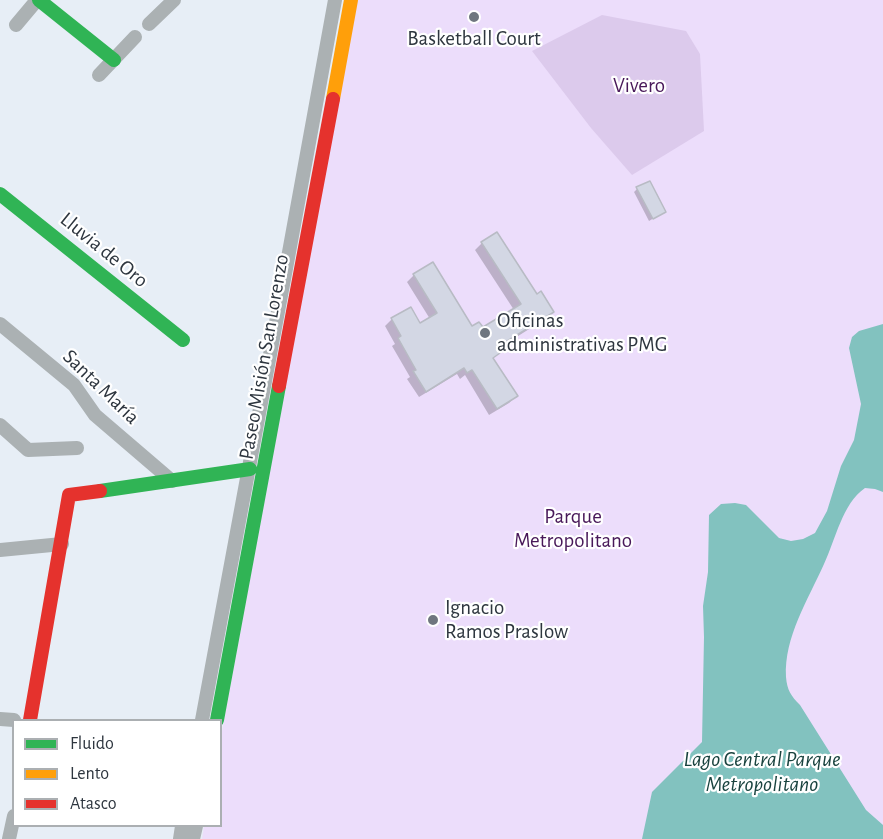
<!DOCTYPE html>
<meta charset="utf-8">
<style>
body{margin:0}
#map{position:relative;width:883px;height:839px;overflow:hidden;background:#e7eef6;font-family:"Alegreya Sans",sans-serif}
canvas{display:block}
.legend{position:absolute;left:12px;top:719px;width:210px;height:108px;box-sizing:border-box;background:#fff;border:2px solid #abafb2;margin:0;padding:8px 10px;list-style:none;font-size:18px;color:#2e363f}
.legend li{display:flex;align-items:center;gap:12px;height:30px}
.legend b{width:30px;border:2px solid #abafb2}
</style>
<div id="map">
<canvas width="883" height="839"></canvas>
<ul class="legend">
<li><b style="height:8px;background:#30b455"></b>Fluido</li>
<li><b style="height:8px;background:#ff9f0a"></b>Lento</li>
<li><b style="height:8px;background:#e5322d"></b>Atasco</li>
</ul>
</div>
<script>
const g = document.querySelector('canvas').getContext('2d');
g.lineJoin = 'round';
function fillPath(path, color) { g.fillStyle = color; g.fill(path, 'evenodd'); }
function strokePath(path, color, width, dash) { g.strokeStyle = color; g.lineWidth = width; g.lineCap = dash ? 'butt' : 'round'; g.setLineDash(dash || []); g.stroke(path); }
function drawText(font, color, halo, rows, align = 'center') {
  g.font = font + ' "Alegreya Sans",sans-serif'; g.lineWidth = 4.5; g.setLineDash([]); g.textBaseline = 'middle'; g.strokeStyle = halo; g.fillStyle = color; for (const [text, x, y, turn = 0] of rows) {
    g.save(); g.translate(x, y); g.rotate((+turn || 0) * Math.PI / 180); g.textAlign = isNaN(turn) ? turn : align; if (halo) g.strokeText(text, 0, 0); g.fillText(text, 0, 0); g.restore();
  }
}
fillPath(new Path2D(`
 M 356,0 L 883,0 L 883,839 L 202,839 L 204,826 L 220,826 L 221,737 Z`), '#ecddfb');
fillPath(new Path2D(`
 M 602,15 L 686,31 L 700,54 L 704,131 L 632,175 L 591,128 L 532,51 Z`), '#dccaec');
fillPath(new Path2D(`
 M 883,324 L 883,492 L 875,489 L 865,488 C 842,504 836,539 824,564 C 808,600 784,637 786,677 C 787,690 791,696 800,705 L 866,810 L 883,825 L 883,839 L 642,839 L 652,792 L 702,742 L 704,637 L 703,606 L 708,572 L 709,515 L 721,504 L 735,503 L 746,505 L 779,538 L 791,541 L 803,539 L 815,533 L 827,511 L 841,466 L 854,440 L 861,404 L 849,348 L 852,337 L 859,331 Z`), '#82c2bf');
fillPath(new Path2D(`
 M 637,189 L 664,212 L 649,221 L 634,192 Z
 M 482,243 L 552,312 L 545,319 L 496,350 L 498,353 L 492,359 L 516,396 L 509,403 L 489,415 L 465,375 L 460,379 L 457,374 L 419,397 L 407,379 L 410,377 L 392,346 L 395,344 L 385,326 L 392,319 L 420,325 L 430,319 L 407,282 L 414,275 L 472,328 L 482,329 L 514,310 L 475,250 Z`), '#0003');
const building = new Path2D(`
 M 650,181 L 666,212 L 653,219 L 636,187 Z
 M 497,232 L 537,294 L 541,291 L 554,312 L 496,348 L 500,353 L 493,358 L 518,396 L 497,409 L 472,370 L 467,373 L 464,368 L 426,392 L 413,371 L 416,370 L 398,338 L 401,336 L 391,318 L 411,307 L 420,323 L 437,313 L 413,274 L 433,262 L 472,326 L 479,322 L 483,327 L 521,304 L 481,242 Z`);
fillPath(building, '#d3d7e4');
strokePath(building, '#b8bbc4', 1.5);
strokePath(new Path2D(`
 M 149,24 L 174,0
 M 16,25 L 37,0
 M 99,75 L 135,37
 M 0,324 L 74,385 L 95,415 L 172,481
 M 0,425 L 28,450 L 77,448
 M 0,550 L 62,544
 M 0,719 L 14,720
 M 202,720 C 248,481 291,240 335,0
 M 9,839 L 14,816
 M 180,839 L 182,826
 M 193,839 L 196,826`), '#abb1b3', 14);
strokePath(new Path2D(`
 M 39,0 L 114,60
 M 0,194 L 183,340
 M 100,491 L 250,469
 M 217,720 L 279,386`), '#30b455', 14);
strokePath(new Path2D(`
 M 333,99 L 351,0`), '#ff9f0a', 14);
strokePath(new Path2D(`
 M 279,386 L 333,99
 M 30,720 L 69,495 L 100,491`), '#e5322d', 14);
for (const [x, y, r, color] of [
 [474,17,6,"#6f767f"],
 [485,333,6,"#6f767f"],
 [433,620,6,"#6f767f"]
]) { const dot = new Path2D(); dot.arc(x, y, r, 0, 2 * Math.PI); g.fillStyle = color; g.fill(dot); strokePath(dot, '#fff', 2); }
drawText('21px', '#2e363f', '#fff', [
 ["Basketball Court",474,39,"center"],
 ["Oficinas",497,321],
 ["administrativas PMG",497,345],
 ["Ignacio",445,608],
 ["Ramos Praslow",445,632]
], 'left');
drawText('21px', '#481859', '#fff', [
 ["Vivero",639,86],
 ["Parque",573,517],
 ["Metropolitano",573,541]
]);
drawText('21px', '#2e363f', '#fff', [
 ["Lluvia de Oro",104,250,39],
 ["Paseo Misión San Lorenzo",264,357,-80],
 ["Santa María",101,387,44]
]);
drawText('italic 22px', '#19433f', '#fff', [
 ["Lago Central Parque",762,759],
 ["Metropolitano",762,784]
]);
</script>
